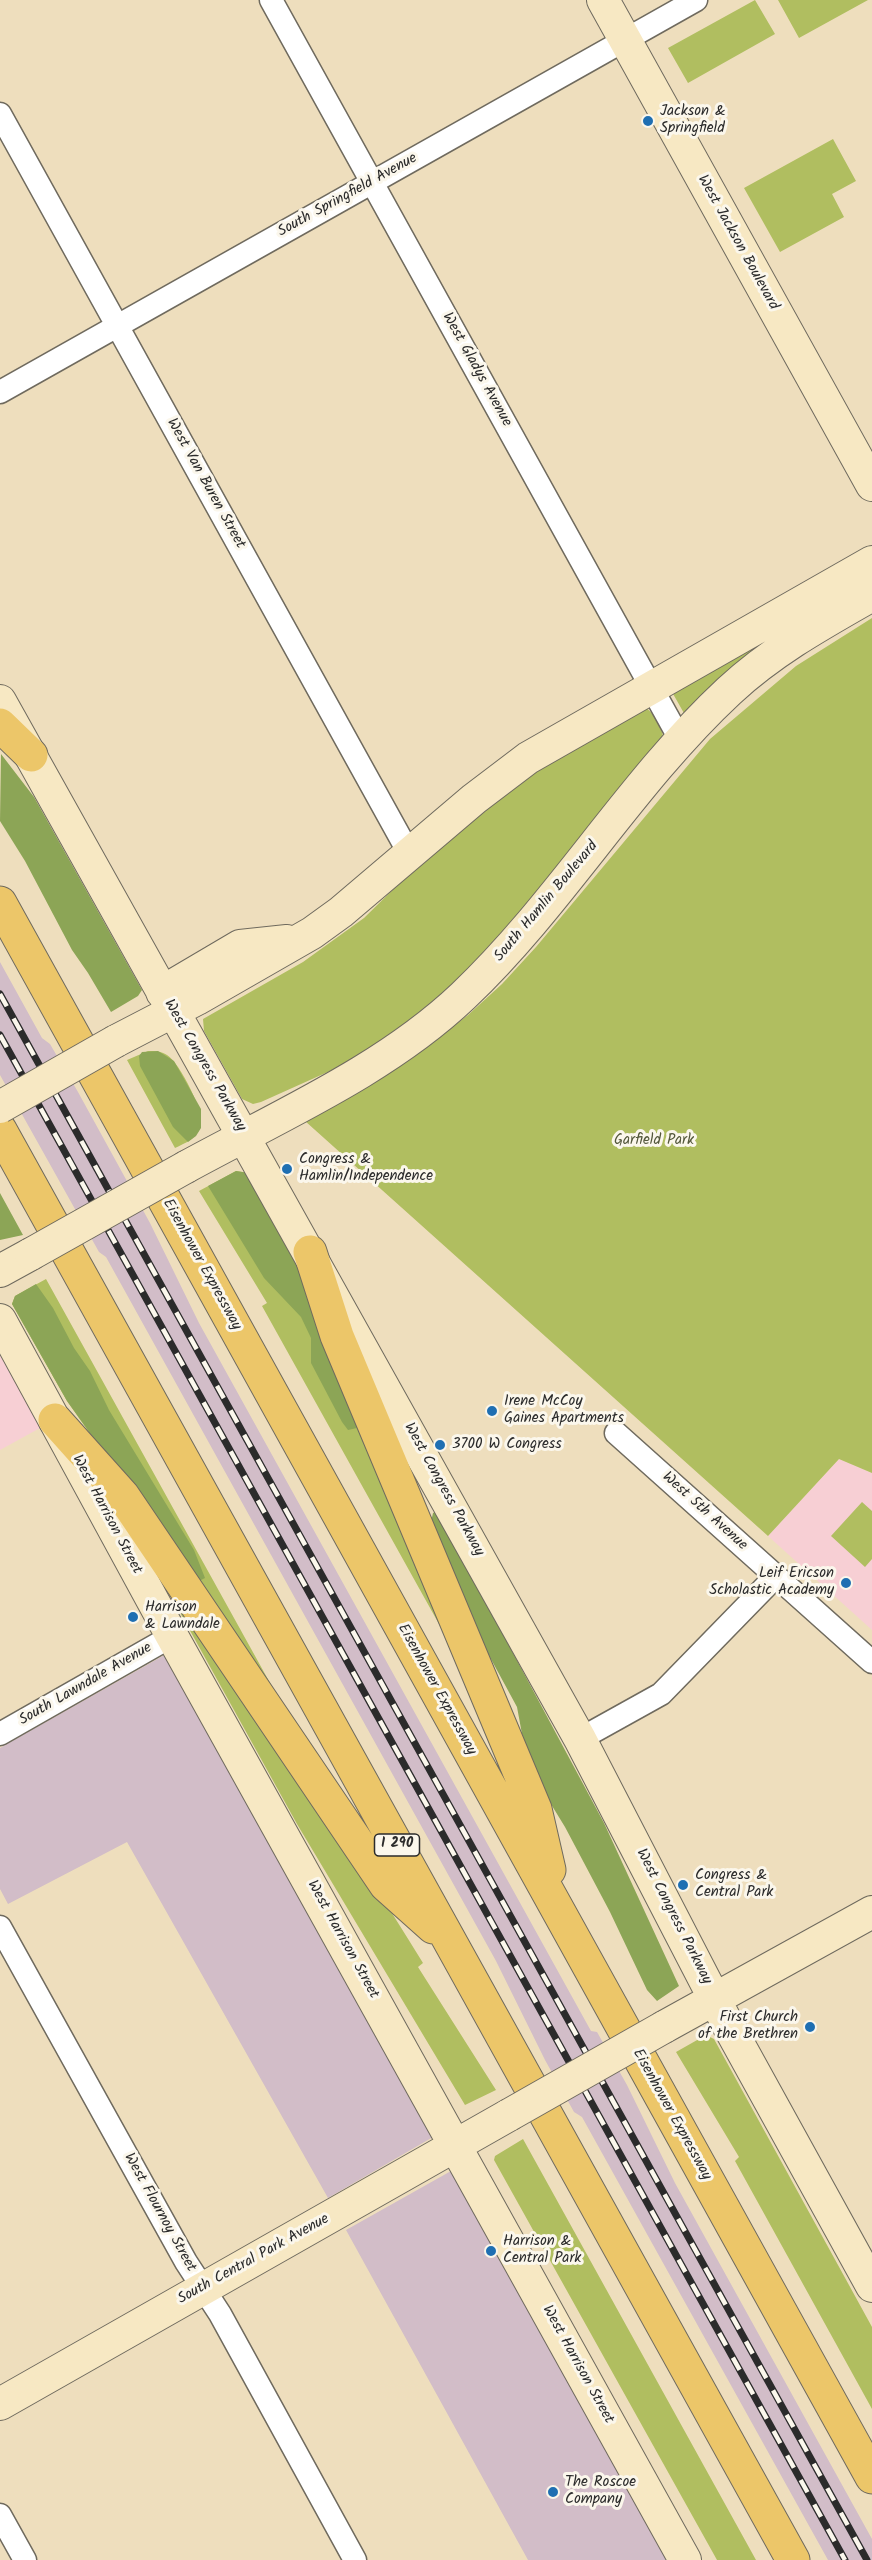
<!DOCTYPE html>
<style>
body{margin:0}
canvas{display:block;background:#eedebd}
</style>
<canvas width="872" height="2560"></canvas>
<script>
const g = document.querySelector('canvas').getContext('2d');
g.lineJoin = 'round';
function fillPath(path, color) { g.fillStyle = color; g.fill(path, 'evenodd'); }
function strokePath(path, color, width, dash) { g.strokeStyle = color; g.lineWidth = width; g.lineCap = dash ? 'butt' : 'round'; g.setLineDash(dash || []); g.stroke(path); }
function drawText(font, color, halo, rows, align = 'center') {
  g.font = font + ' Kalam,sans-serif'; g.lineWidth = 6; g.setLineDash([]); g.textBaseline = 'middle'; g.strokeStyle = halo; g.fillStyle = color; for (const [text, x, y, turn = 0] of rows) {
    g.save(); g.translate(x, y); g.rotate((+turn || 0) * Math.PI / 180); g.textAlign = isNaN(turn) ? turn : align; if (halo) g.strokeText(text, 0, 0); g.fillText(text, 0, 0); g.restore();
  }
}
fillPath(new Path2D(`
 M 0,1355 L 40,1428 L 0,1450 Z
 M 839,1459 L 872,1473 L 872,1630 L 768,1536 Z`), '#f7cfd4');
fillPath(new Path2D(`
 M 0,962 L 42,1038 L 50,1044 L 78,1092 L 150,1223 L 199,1323 L 591,2031 L 597,2032 L 627,2085 L 675,2183 L 872,2539 L 872,2560 L 828,2560 L 582,2117 L 574,2112 L 545,2060 L 496,1961 L 106,1257 L 99,1252 L 0,1075 Z
 M 168,1653 L 433,2137 L 328,2198 L 127,1842 L 8,1904 L 0,1889 L 0,1748 Z
 M 451,2171 L 666,2560 L 528,2560 L 346,2230 Z`), '#d2bdc8');
fillPath(new Path2D(`
 M 755,0 L 775,34 L 688,83 L 668,48 Z
 M 778,0 L 868,0 L 799,38 Z
 M 833,139 L 856,181 L 832,194 L 844,217 L 780,252 L 744,188 Z
 M 808,609 L 685,715 L 672,692 Z
 M 872,618 L 872,1473 L 839,1459 L 768,1536 L 305,1121 L 411,1059 L 468,1015 L 502,984 L 536,947 L 710,739 L 796,666 Z
 M 644,706 C 656,715 665,732 664,747 L 445,998 L 350,1062 L 261,1102 L 253,1104 L 242,1099 L 204,1031 L 203,1019 L 303,962 L 364,918 L 478,806 Z
 M 148,1051 C 155,1051 161,1051 167,1055 C 180,1063 206,1114 200,1128 C 196,1139 185,1143 175,1148 L 127,1060 Z
 M 236,1171 L 249,1173 L 299,1269 L 459,1660 L 262,1306 L 267,1303 L 199,1191 Z
 M 46,1279 L 290,1719 L 67,1401 L 12,1304 L 15,1296 Z
 M 862,1502 L 872,1511 L 872,1559 L 865,1567 L 831,1536 Z
 M 167,1589 C 254,1712 345,1834 423,1963 L 418,1967 L 496,2090 L 465,2105 L 297,1824 Z
 M 706,2035 L 714,2039 L 872,2327 L 872,2409 L 735,2161 L 739,2157 L 676,2052 Z
 M 523,2139 L 756,2560 L 717,2560 L 494,2160 L 495,2156 Z`), '#b0be60');
fillPath(new Path2D(`
 M 1,754 L 34,797 L 142,990 L 138,996 L 111,1012 L 88,973 L 72,950 L 25,861 L 0,821 Z
 M 158,1051 L 174,1061 L 201,1109 L 201,1128 L 196,1136 L 188,1142 L 173,1127 L 140,1066 L 139,1056 L 142,1052 Z
 M 236,1171 L 249,1173 L 299,1269 L 357,1428 L 348,1430 L 342,1422 L 311,1363 L 311,1338 L 301,1317 L 264,1278 L 208,1186 Z
 M 0,1193 L 23,1235 L 0,1240 Z
 M 36,1284 L 53,1308 L 74,1348 L 90,1371 L 109,1410 L 194,1550 L 205,1578 L 197,1582 L 67,1401 L 12,1304 L 15,1296 Z
 M 437,1511 L 604,1823 L 679,1986 L 657,2001 L 647,1990 L 610,1912 L 565,1827 L 546,1796 L 522,1734 L 517,1707 L 479,1637 L 447,1556 L 431,1522 L 433,1513 Z`), '#8ca556');
const street = new Path2D(`
 M 271,0 L 681,741
 M 0,114 L 410,855
 M 0,392 L 696,0
 M 616,1433 L 872,1662
 M 0,1734 L 172,1636
 M 580,1739 L 661,1694 L 776,1576
 M 0,1927 L 186,2262 L 220,2314 L 355,2560
 M 0,2515 L 25,2560`);
const secondary = new Path2D(`
 M 603,0 L 872,485
 M 0,701 L 580,1739 L 728,2025 L 872,2286
 M 162,992 L 240,946 L 287,941
 M 116,1041 L 197,999 L 312,933 L 341,912 L 474,799 L 528,758 L 872,562
 M 186,1167 C 279,1116 385,1070 463,996 C 561,903 630,783 729,691 C 772,651 821,624 872,595
 M 0,1271 L 31,1254
 M 0,1320 L 172,1636 L 685,2560
 M 664,2027 L 872,1912
 M 0,2404 L 509,2115`);
const highway = new Path2D(`
 M 0,725 L 31,755
 M 0,903 L 872,2477
 M 0,1130 L 793,2560
 M 310,1252 L 337,1336 L 535,1809 L 549,1870
 M 55,1420 L 123,1496 L 386,1885 L 433,1927`);
strokePath(street, '#6f6a5e', 25);
strokePath(secondary, '#6f6a5e', 34);
strokePath(highway, '#6f6a5e', 35);
strokePath(street, '#fff', 22);
strokePath(secondary, '#f7e8c3', 32);
strokePath(highway, '#ecc669', 33);
const rail = new Path2D(`
 M 0,994 L 867,2560
 M 0,1035 L 845,2560`);
strokePath(rail, '#2b2b2b', 7);
strokePath(rail, '#fbf7ec', 4.5, [14]);
const secondaryBridge = new Path2D(`
 M 0,1107 L 116,1041
 M 31,1254 L 186,1167
 M 509,2115 L 664,2027`);
strokePath(secondaryBridge, '#6f6a5e', 34, []);
strokePath(secondaryBridge, '#f7e8c3', 32);
for (const [x, y, r, color] of [
 [648,121,6,"#1f6fb2"],
 [287,1169,6,"#1f6fb2"],
 [492,1411,6,"#1f6fb2"],
 [440,1445,6,"#1f6fb2"],
 [846,1583,6,"#1f6fb2"],
 [133,1617,6,"#1f6fb2"],
 [683,1885,6,"#1f6fb2"],
 [810,2027,6,"#1f6fb2"],
 [491,2251,6,"#1f6fb2"],
 [553,2492,6,"#1f6fb2"]
]) { const dot = new Path2D(); dot.arc(x, y, r, 0, 2 * Math.PI); g.fillStyle = color; g.fill(dot); strokePath(dot, '#fbf7ec', 2); }
for (const [x, y, w] of [
 [397,1845,45]
]) { const box = new Path2D(); box.roundRect(x - w / 2, y - 11, w, 22, 4.5); g.fillStyle = '#fbf7ec'; g.fill(box); strokePath(box, '#2b2b2b', 1.5); }
drawText('bold 14px', '#2b2b2b', null, [
 ["I 290",397,1845]
]);
drawText('15px', '#2b2b2b', '#fbf7ec', [
 ["Jackson &",660,112],
 ["Springfield",660,129],
 ["Congress &",299,1160],
 ["Hamlin/Independence",299,1177],
 ["Irene McCoy",504,1402],
 ["Gaines Apartments",504,1419],
 ["3700 W Congress",452,1445],
 ["Leif Ericson",834,1574,"right"],
 ["Scholastic Academy",834,1591,"right"],
 ["Harrison",145,1608],
 ["& Lawndale",145,1625],
 ["Congress &",695,1876],
 ["Central Park",695,1893],
 ["First Church",798,2018,"right"],
 ["of the Brethren",798,2035,"right"],
 ["Harrison &",503,2242],
 ["Central Park",503,2259],
 ["The Roscoe",565,2483],
 ["Company",565,2500]
], 'left');
drawText('15px', '#2b2b2b', '#fbf7ec', [
 ["South Springfield Avenue",348,196,-29],
 ["West Jackson Boulevard",737,243,61],
 ["West Gladys Avenue",476,370,61],
 ["West Van Buren Street",205,484,61],
 ["South Hamlin Boulevard",547,902,-50],
 ["West Congress Parkway",204,1066,60],
 ["Eisenhower Expressway",201,1265,61],
 ["West Congress Parkway",443,1490,61],
 ["West 5th Avenue",704,1512,42],
 ["West Harrison Street",106,1515,62],
 ["South Lawndale Avenue",86,1685,-30],
 ["Eisenhower Expressway",436,1690,61],
 ["West Congress Parkway",673,1917,63],
 ["West Harrison Street",342,1940,61],
 ["Eisenhower Expressway",671,2115,61],
 ["West Flournoy Street",159,2213,61],
 ["South Central Park Avenue",254,2260,-29],
 ["West Harrison Street",577,2365,61]
]);
drawText('15px', '#53573b', '#fbf7ec', [
 ["Garfield Park",654,1141]
]);
</script>
